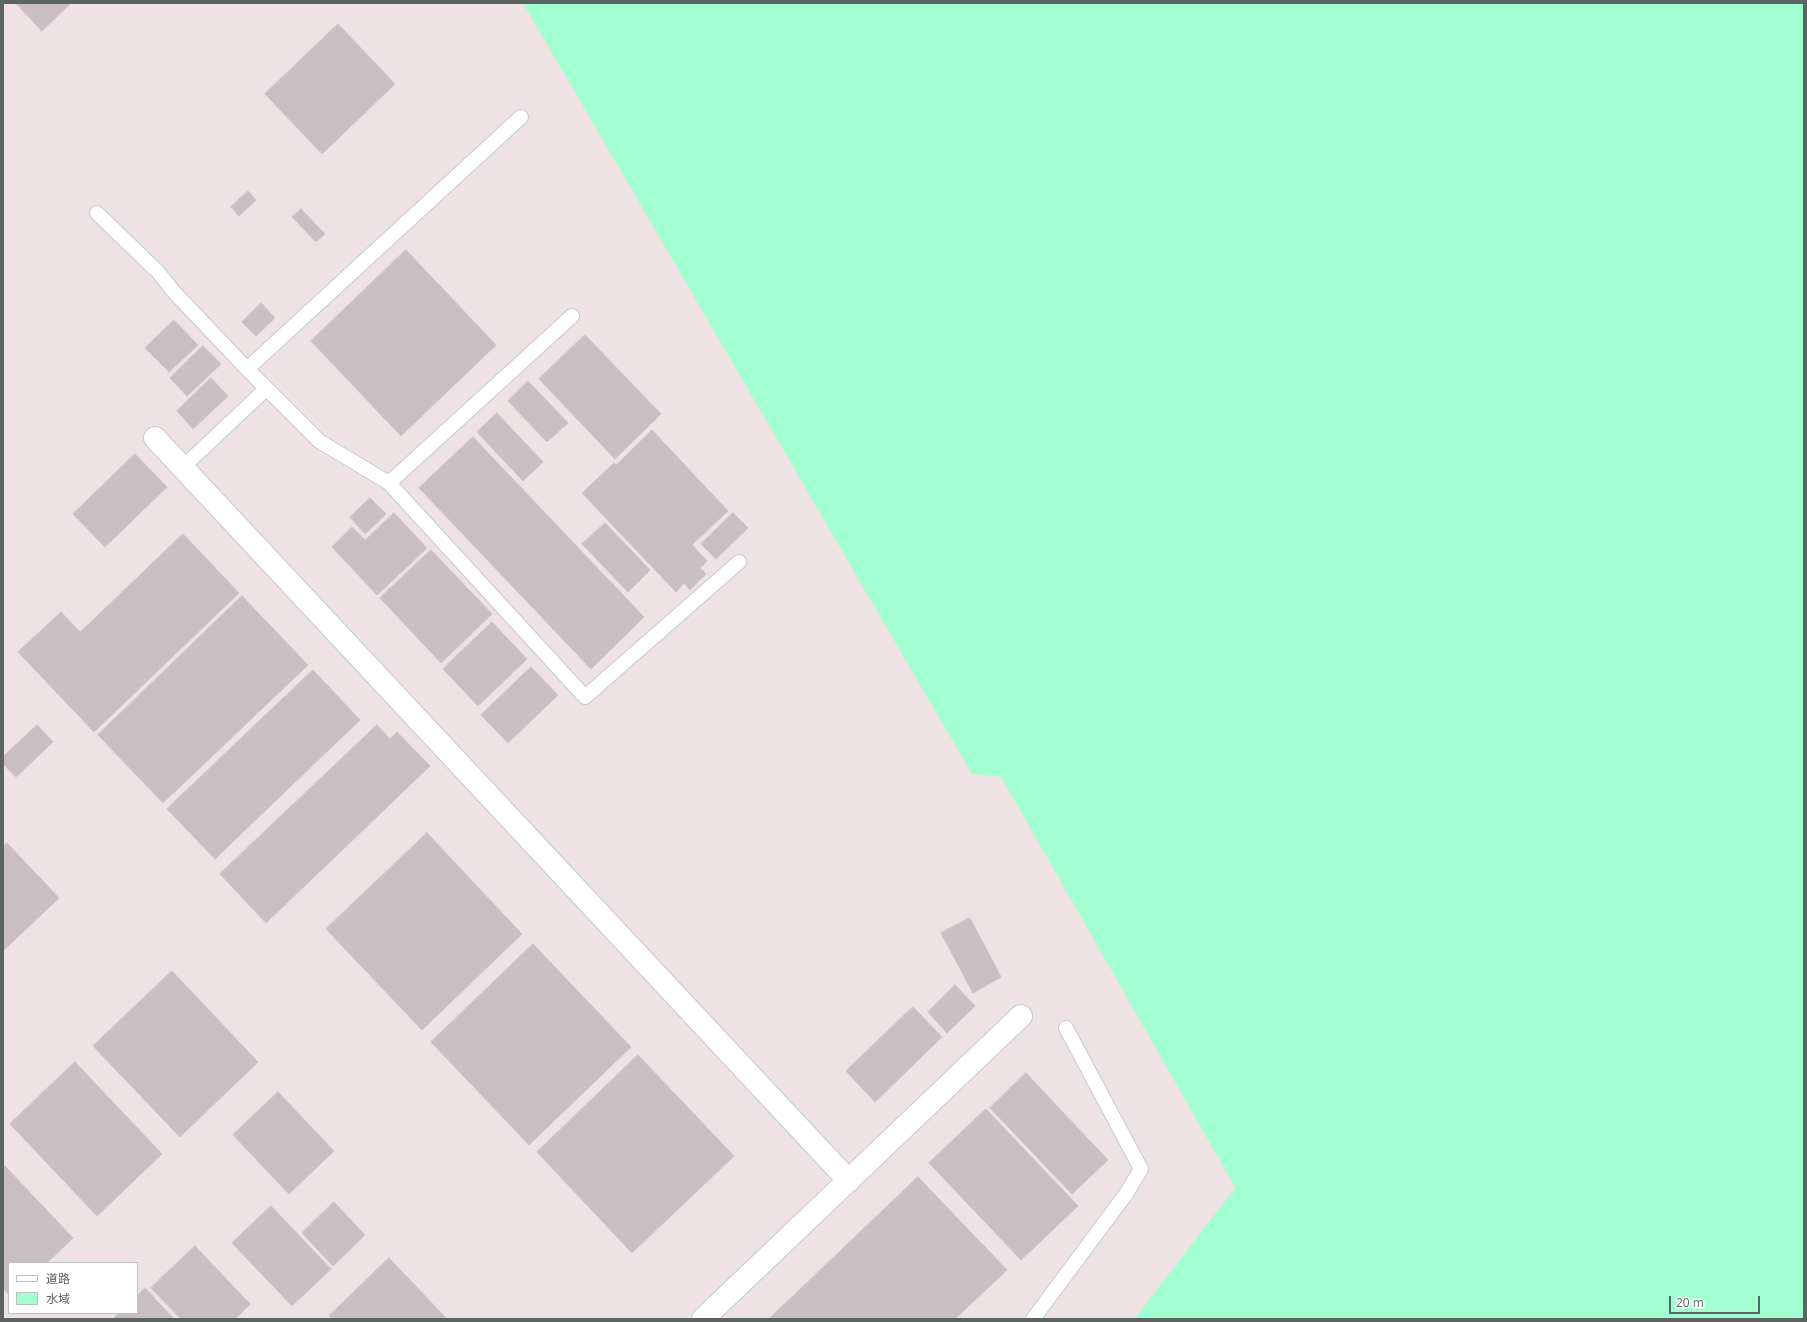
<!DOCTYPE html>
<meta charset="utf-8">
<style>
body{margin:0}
#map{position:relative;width:1807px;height:1322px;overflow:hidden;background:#eee2e4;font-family:"Open Sans","Noto Sans JP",sans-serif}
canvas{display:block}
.frame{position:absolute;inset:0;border:4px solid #5b6460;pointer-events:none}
.legend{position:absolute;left:8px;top:1262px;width:130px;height:52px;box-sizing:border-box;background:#fff;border:1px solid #bdc1bf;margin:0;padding:5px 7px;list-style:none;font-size:12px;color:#5b6460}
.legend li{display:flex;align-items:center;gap:8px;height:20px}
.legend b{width:20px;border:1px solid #bdc1bf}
.scale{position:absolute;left:1669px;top:1296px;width:91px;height:18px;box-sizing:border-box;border:2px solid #5b6460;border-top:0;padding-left:5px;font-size:12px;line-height:14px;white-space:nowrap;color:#5b6460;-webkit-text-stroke:3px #fff;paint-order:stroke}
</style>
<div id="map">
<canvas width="1807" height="1322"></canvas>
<div class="frame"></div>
<ul class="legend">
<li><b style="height:5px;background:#fff"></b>道路</li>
<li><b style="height:11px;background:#a1ffd0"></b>水域</li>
</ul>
<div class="scale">20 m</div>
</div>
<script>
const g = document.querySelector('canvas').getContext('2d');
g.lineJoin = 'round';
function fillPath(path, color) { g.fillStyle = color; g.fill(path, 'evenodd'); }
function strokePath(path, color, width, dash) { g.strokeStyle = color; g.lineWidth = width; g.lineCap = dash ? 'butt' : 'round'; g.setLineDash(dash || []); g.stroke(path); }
fillPath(new Path2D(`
 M 523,3 L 1804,3 L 1804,1319 L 1134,1319 L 1235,1187 L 1001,777 L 972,774 Z`), '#a1ffd0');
fillPath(new Path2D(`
 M 972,774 L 1001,777 L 1235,1188 L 1134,1319 L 1132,1319 L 1233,1187 L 1000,779 L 972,776 Z`), '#eee2e4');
const building = new Path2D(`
 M 16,3 L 71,3 L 42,31 Z
 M 338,24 L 395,84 L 322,154 L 265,94 Z
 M 248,191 L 256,200 L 239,216 L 231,207 Z
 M 301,209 L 325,234 L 316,242 L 292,217 Z
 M 406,250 L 496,345 L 401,436 L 311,341 Z
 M 261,303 L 275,318 L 256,336 L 242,322 Z
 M 174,320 L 198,345 L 169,372 L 145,348 Z
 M 585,335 L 661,414 L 615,459 L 539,379 Z
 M 203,346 L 221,364 L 187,396 L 170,378 Z
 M 211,378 L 228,396 L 193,429 L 177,411 Z
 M 528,381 L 568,423 L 547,442 L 508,401 Z
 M 497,413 L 543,462 L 523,481 L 477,432 Z
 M 652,430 L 728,511 L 692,545 L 707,561 L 700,568 L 706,574 L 690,590 L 684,583 L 676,592 L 582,493 L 614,463 L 616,465 Z
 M 473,437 L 644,617 L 591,669 L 419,488 Z
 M 135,454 L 167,487 L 105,547 L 73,514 Z
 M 370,498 L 386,514 L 365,534 L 350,517 Z
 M 394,513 L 427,548 L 377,595 L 332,547 L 352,527 L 365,540 Z
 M 733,513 L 748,528 L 716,559 L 701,544 Z
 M 605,523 L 650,570 L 628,592 L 582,544 Z
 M 183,534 L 239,593 L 94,732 L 18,652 L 61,612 L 80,632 Z
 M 431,550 L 492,614 L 441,663 L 380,598 Z
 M 242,596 L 308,665 L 163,803 L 98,735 Z
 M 492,622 L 527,659 L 478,706 L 443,669 Z
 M 531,667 L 558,695 L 508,743 L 481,715 Z
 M 313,670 L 360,720 L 215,859 L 167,809 Z
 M 37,725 L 53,742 L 16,777 L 3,764 L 3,757 Z
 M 377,725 L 390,739 L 397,732 L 430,766 L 266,923 L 220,874 Z
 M 427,833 L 522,934 L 422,1030 L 326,929 Z
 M 7,843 L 59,898 L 3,951 L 3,847 Z
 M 970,918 L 1001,977 L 973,993 L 941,933 Z
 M 533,944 L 631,1047 L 529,1145 L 431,1042 Z
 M 172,971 L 258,1062 L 180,1137 L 93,1046 Z
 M 955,985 L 975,1006 L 947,1033 L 928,1012 Z
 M 913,1007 L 942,1037 L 875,1102 L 846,1071 Z
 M 638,1055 L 734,1156 L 632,1253 L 537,1152 Z
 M 75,1062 L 162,1154 L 97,1216 L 10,1124 Z
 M 1026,1073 L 1108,1160 L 1072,1194 L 990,1108 Z
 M 278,1092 L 334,1151 L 289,1194 L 233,1135 Z
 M 986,1109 L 1078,1206 L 1021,1260 L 929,1163 Z
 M 3,1164 L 73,1238 L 47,1263 L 9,1263 L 9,1295 L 3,1288 Z
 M 918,1177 L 1007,1270 L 955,1319 L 769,1319 Z
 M 334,1202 L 365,1235 L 333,1266 L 302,1233 Z
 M 271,1206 L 331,1269 L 292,1306 L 232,1243 Z
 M 195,1246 L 250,1304 L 235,1319 L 181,1319 L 151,1288 Z
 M 389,1258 L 447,1319 L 332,1319 L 329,1316 Z
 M 145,1288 L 174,1319 L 113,1319 L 119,1313 L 137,1313 L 137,1296 Z`);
fillPath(building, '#c9bfc2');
strokePath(building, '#d3c0c5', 1);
const service = new Path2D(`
 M 97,213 L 158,272 L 174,292 L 247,369 L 319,441 L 389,483 L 572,316
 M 247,369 L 521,117
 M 182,468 L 266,389
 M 389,483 L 585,697 L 739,562
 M 1033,1319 L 1126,1194 L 1141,1169 L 1066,1028`);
const tertiary = new Path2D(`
 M 155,438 L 849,1181
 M 703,1319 L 1021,1016`);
strokePath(service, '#c4cbc9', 16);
strokePath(tertiary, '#c4cbc9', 24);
strokePath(service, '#fff', 14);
strokePath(tertiary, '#fff', 22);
</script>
